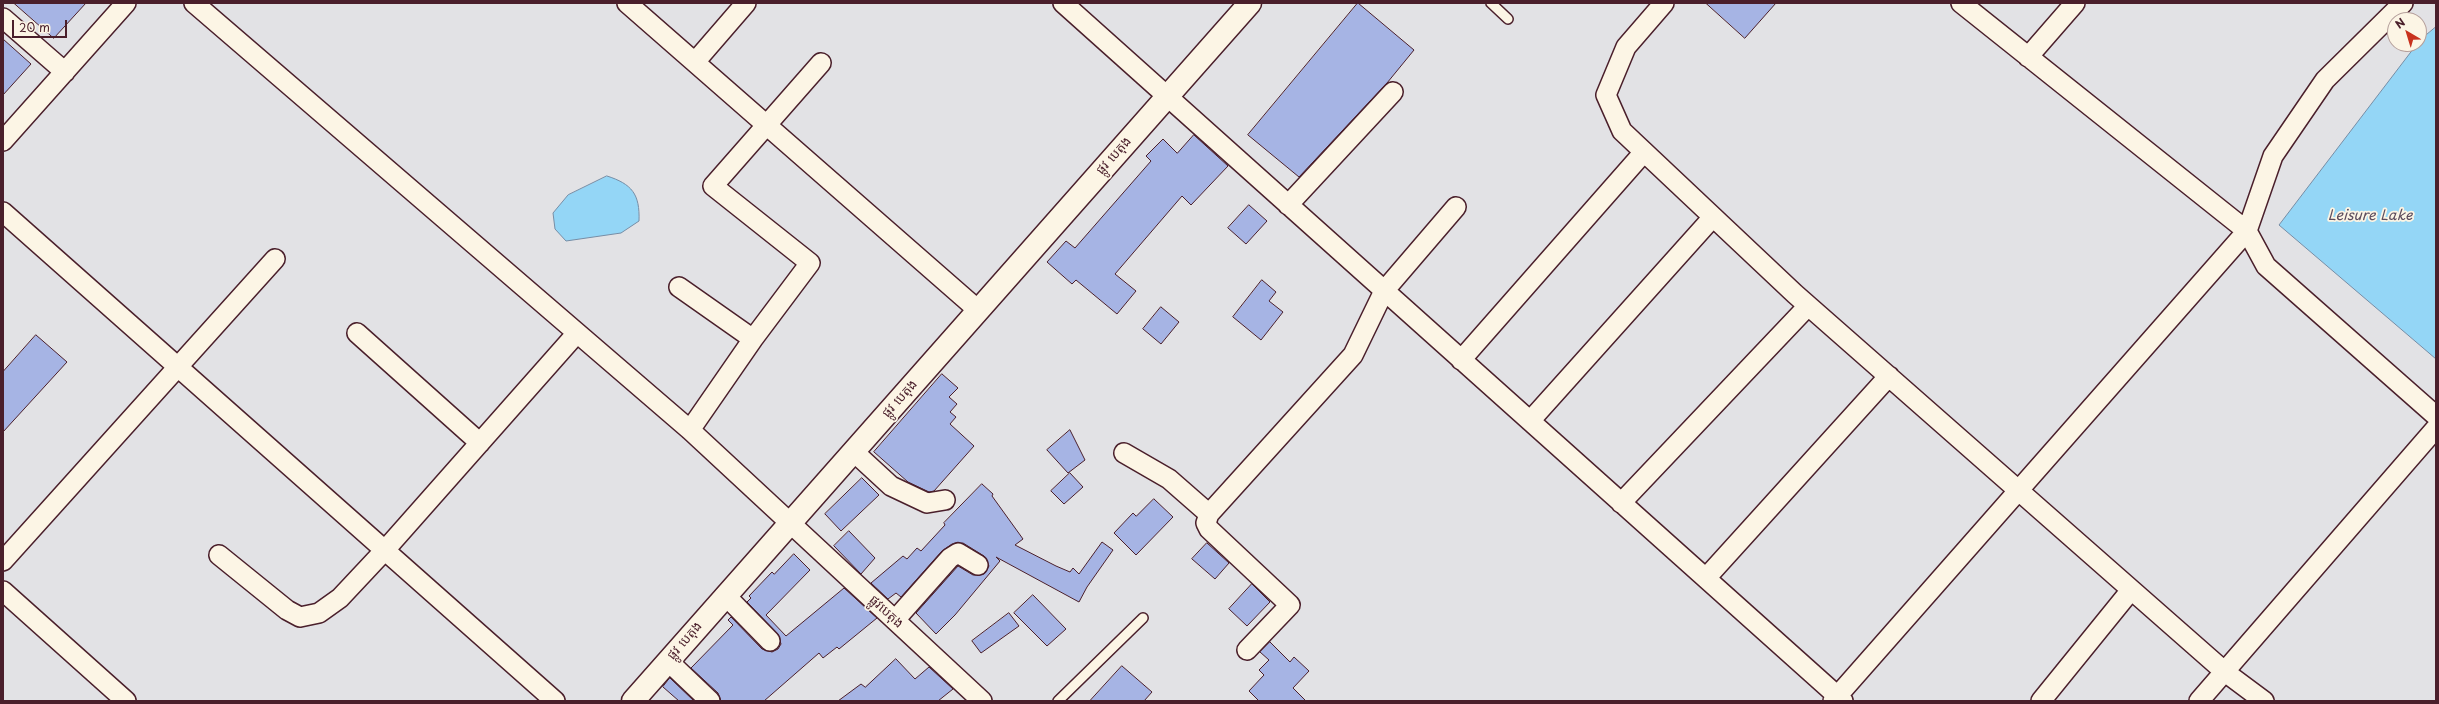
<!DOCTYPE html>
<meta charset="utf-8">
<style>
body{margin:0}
#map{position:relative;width:2439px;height:704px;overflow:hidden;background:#e2e2e5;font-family:"Playpen Sans",sans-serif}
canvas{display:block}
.frame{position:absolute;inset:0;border:4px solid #4a1f2b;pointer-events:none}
.north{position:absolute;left:2387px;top:12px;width:40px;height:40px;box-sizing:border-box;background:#fcf5e5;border:1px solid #b59f9b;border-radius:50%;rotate:322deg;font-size:11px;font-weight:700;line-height:16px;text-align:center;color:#4a1f2b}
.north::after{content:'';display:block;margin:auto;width:14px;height:18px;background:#c8321e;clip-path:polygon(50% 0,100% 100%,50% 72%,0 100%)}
.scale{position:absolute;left:12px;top:20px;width:55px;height:18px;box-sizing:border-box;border:2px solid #4a1f2b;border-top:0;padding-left:5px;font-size:12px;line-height:14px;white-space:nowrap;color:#4a1f2b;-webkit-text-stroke:3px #fcf5e5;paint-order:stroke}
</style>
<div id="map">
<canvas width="2439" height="704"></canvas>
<div class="frame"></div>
<div class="north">N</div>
<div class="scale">20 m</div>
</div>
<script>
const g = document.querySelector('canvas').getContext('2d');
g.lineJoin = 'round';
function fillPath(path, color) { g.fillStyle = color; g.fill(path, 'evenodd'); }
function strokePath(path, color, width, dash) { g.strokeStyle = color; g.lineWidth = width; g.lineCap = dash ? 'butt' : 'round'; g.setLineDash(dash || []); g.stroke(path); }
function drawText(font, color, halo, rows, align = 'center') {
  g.font = font + ' "Playpen Sans","Noto Sans Khmer",sans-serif'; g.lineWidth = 3.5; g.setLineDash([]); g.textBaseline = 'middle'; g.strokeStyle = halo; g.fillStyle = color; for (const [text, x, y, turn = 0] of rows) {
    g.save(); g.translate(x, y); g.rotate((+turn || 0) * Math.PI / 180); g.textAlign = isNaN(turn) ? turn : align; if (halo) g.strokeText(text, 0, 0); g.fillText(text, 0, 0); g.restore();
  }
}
const water = new Path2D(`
 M 2436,27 L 2436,359 L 2279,225 L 2420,40 Z
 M 607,176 C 632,184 640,194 639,221 L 621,233 L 566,241 L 555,229 L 553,213 L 568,195 Z`);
fillPath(water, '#94d6f6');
strokePath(water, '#768da5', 1);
const building = new Path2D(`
 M 14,3 L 86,3 L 54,38 Z
 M 1358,3 L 1414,50 L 1387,83 L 1299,177 L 1248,135 Z
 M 1706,3 L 1776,3 L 1745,38 Z
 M 3,39 L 31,64 L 3,95 Z
 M 1194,135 L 1228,166 L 1191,205 L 1182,196 L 1115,274 L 1136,291 L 1117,314 L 1076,280 L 1072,284 L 1047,262 L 1066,241 L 1075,248 L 1151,161 L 1146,156 L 1163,139 L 1177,153 Z
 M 1249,205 L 1267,221 L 1246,244 L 1228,228 Z
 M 1262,280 L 1276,292 L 1269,301 L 1283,312 L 1261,340 L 1233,317 Z
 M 1161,307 L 1179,322 L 1161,344 L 1143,329 Z
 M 36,335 L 67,362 L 3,432 L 3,372 Z
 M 942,374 L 958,388 L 949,397 L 957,404 L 950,412 L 956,417 L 950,424 L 974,446 L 934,491 L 929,492 L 908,482 L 874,452 Z
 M 1070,430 L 1085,460 L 1068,473 L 1047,450 Z
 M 1070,473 L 1083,487 L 1064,504 L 1051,491 Z
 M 862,478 L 879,495 L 841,531 L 825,514 Z
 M 982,484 L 993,494 L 992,496 L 1023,539 L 1015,545 L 1056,566 L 1070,572 L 1073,568 L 1079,574 L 1102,542 L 1113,550 L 1087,587 L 1079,602 L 996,557 L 1000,561 L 955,615 L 936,634 L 916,613 L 958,566 L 973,575 L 984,574 L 989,566 L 984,556 L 963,543 L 952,544 L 942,551 L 901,597 L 896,593 L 888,599 L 871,583 L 903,556 L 907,559 L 917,548 L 921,551 L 945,525 L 944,523 Z
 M 1154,499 L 1173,517 L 1136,555 L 1114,533 L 1133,513 L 1136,516 Z
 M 849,531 L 875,558 L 861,574 L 834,546 Z
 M 1207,543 L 1229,563 L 1215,579 L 1192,559 Z
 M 794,554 L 810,570 L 766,615 L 786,636 L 844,588 L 877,618 L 839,649 L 837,647 L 823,658 L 819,653 L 764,701 L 721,701 L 718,693 L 691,668 L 733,625 L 728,620 L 731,617 L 762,649 L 772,652 L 778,649 L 781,644 L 778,634 L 747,602 L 751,598 L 749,596 L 772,572 L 774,574 Z
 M 1252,584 L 1270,602 L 1247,626 L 1229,609 Z
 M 1033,595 L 1066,629 L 1047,646 L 1014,613 Z
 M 1009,613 L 1019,626 L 981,653 L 972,641 Z
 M 1270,642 L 1290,662 L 1294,657 L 1309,671 L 1293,688 L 1306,701 L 1259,701 L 1249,691 L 1264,675 L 1259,670 L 1269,660 L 1260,652 Z
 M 896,659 L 915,679 L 929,667 L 953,689 L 938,701 L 838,701 L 861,684 L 865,687 Z
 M 1122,666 L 1152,692 L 1144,701 L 1090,701 Z
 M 670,678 L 694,701 L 679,701 L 663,687 Z`);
fillPath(building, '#a6b4e4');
strokePath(building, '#4a1f2b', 1);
const service = new Path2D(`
 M 1491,3 L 1508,19
 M 1058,701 L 1143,618`);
const minor = new Path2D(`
 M 194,3 L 690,430 L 982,701
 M 627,3 L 978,310
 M 1063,3 L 1843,701
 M 1664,3 L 1626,47 L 1606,95 L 1622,131 L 1795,294 L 2225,672 L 2264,701
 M 2403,3 L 2325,80 L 2273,156 L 2247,231 L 2266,266 L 2436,416
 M 3,18 L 65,72
 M 2028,57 L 2075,3
 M 695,62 L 746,3
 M 3,141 L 126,3
 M 1288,205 L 1393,92
 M 3,212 L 555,701
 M 679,287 L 753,339
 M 357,333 L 480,443
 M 1461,360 L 1644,152
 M 1530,421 L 1713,217
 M 690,430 L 753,339 L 810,263 L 713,186 L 821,63
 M 853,451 L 891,486 L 927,503 L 945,500
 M 1124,453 L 1169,479 L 1209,514
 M 1621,503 L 1808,306
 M 219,555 L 287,610 L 300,617 L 319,613 L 340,598 L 385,550 L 577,333
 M 3,561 L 275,259
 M 1706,578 L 1889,376
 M 3,591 L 126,701
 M 725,595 L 770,641
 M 895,620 L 950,558 L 958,553 L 978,565
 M 1247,650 L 1290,605 L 1209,529 L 1206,523 L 1209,514 L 1353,355 L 1384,291 L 1456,207
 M 668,661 L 710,701
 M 1833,701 L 2247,231 L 1961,3
 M 2041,701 L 2131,590
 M 2199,701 L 2436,428`);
const tertiary = new Path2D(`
 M 633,701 L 1250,3`);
strokePath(service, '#4a1f2b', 12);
strokePath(minor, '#4a1f2b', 22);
strokePath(tertiary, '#4a1f2b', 25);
strokePath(service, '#fcf5e5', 9);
strokePath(minor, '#fcf5e5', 19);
strokePath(tertiary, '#fcf5e5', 22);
drawText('13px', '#4a1f2b', '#fcf5e5', [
 ["ផ្លូវ បេតុង",1114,156,-48],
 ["ផ្លូវ បេតុង",900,399,-48],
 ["ផ្លូវបេតុង",886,612,43],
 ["ផ្លូវ បេតុង",685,641,-49]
]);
drawText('italic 14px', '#5c4d5e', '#fcf5e5', [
 ["Leisure Lake",2370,216]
]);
</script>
